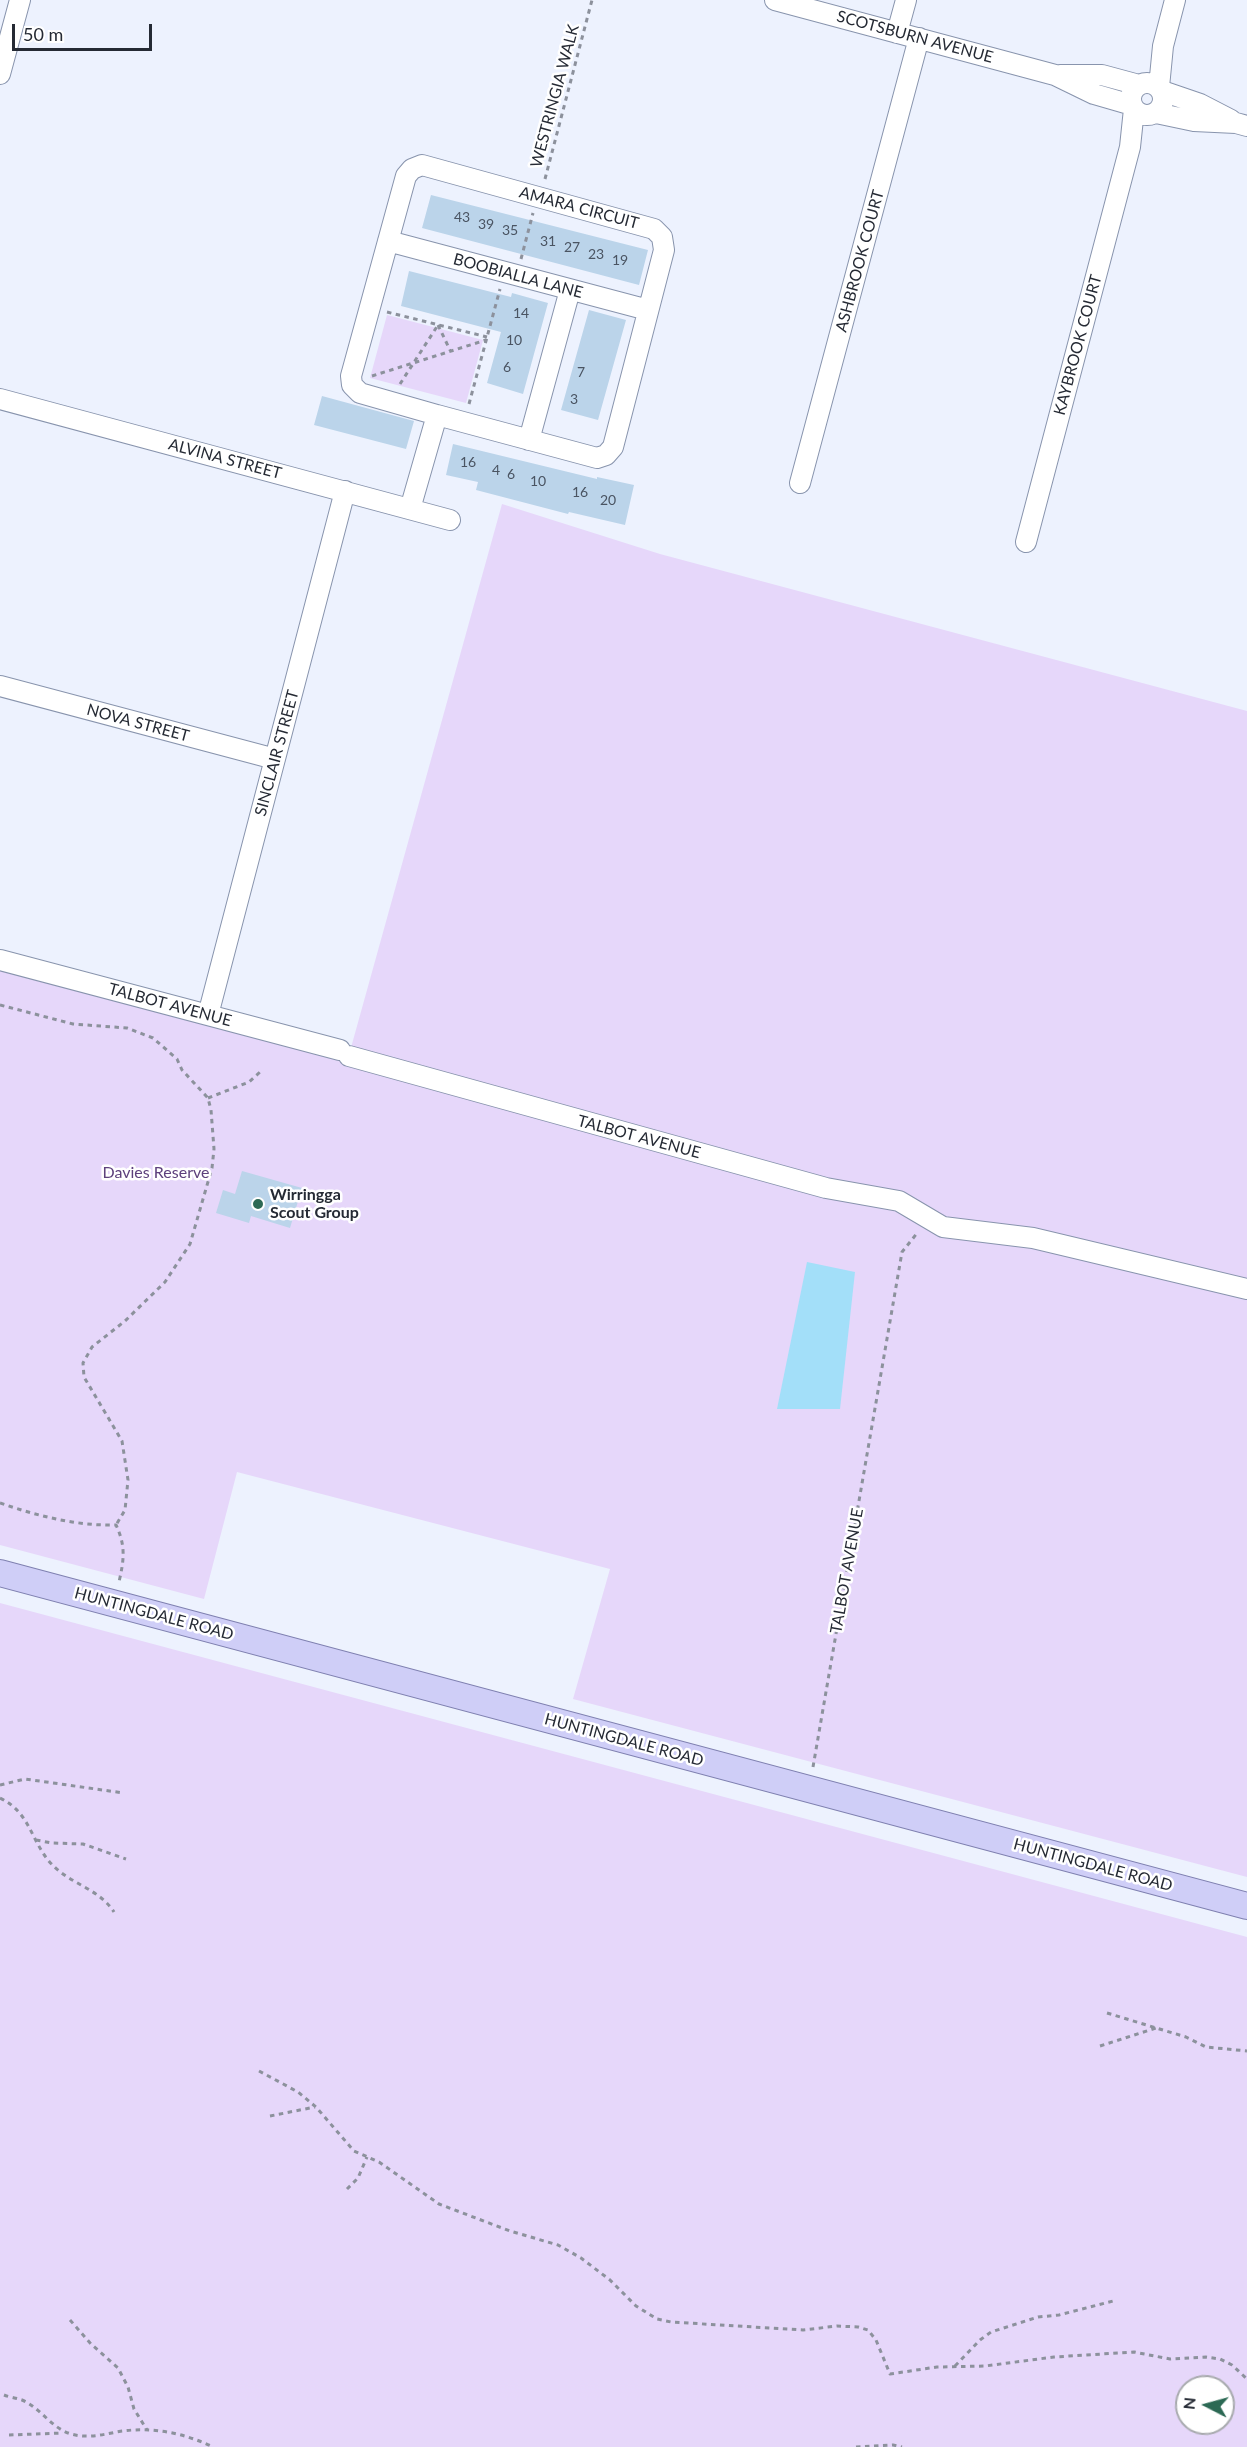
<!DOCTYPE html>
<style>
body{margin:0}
#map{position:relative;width:1247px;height:2447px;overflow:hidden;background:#edf2fe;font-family:Lato,sans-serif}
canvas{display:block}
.north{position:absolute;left:1175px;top:2375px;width:60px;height:60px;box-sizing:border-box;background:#fff;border:2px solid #a8aaae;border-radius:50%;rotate:276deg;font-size:16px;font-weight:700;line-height:24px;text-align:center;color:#252a34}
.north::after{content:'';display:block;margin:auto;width:21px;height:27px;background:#2c6954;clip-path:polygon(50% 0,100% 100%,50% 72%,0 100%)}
.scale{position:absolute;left:12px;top:24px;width:140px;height:27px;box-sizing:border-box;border:3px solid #252a34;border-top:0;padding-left:8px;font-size:18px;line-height:21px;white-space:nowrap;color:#252a34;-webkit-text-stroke:4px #fff;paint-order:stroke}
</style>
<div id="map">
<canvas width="1247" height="2447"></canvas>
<div class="north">N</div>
<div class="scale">50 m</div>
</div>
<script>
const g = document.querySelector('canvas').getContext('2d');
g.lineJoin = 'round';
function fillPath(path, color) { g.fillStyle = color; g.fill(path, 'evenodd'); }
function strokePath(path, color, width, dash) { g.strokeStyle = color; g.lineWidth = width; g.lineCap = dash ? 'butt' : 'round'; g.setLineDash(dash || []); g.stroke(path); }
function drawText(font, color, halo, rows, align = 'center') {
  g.font = font + ' Lato,sans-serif'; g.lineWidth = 5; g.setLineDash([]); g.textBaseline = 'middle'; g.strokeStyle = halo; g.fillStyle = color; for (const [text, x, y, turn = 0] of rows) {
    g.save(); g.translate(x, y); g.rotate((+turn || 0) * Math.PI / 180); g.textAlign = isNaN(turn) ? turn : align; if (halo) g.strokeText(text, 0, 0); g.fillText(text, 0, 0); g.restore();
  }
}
fillPath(new Path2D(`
 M 387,315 L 483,340 L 466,403 L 370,378 Z
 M 502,504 L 660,554 L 1247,711 L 1247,1877 L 573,1699 L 610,1569 L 237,1472 L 204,1599 L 0,1545 L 0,971 L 347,1062 Z
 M 0,1603 L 1247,1937 L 1247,2447 L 0,2447 ZM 1187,2387 L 1223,2387 L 1223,2423 L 1187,2423 Z`), '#e6d7fa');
fillPath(new Path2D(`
 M 807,1262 L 855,1272 L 840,1409 L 777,1409 Z`), '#a3dff9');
fillPath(new Path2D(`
 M 431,195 L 648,250 L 639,285 L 422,228 Z
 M 409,271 L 511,297 L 512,293 L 548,303 L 523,394 L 487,383 L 501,332 L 401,306 Z
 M 589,310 L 626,320 L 598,420 L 561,410 Z
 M 322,396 L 414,421 L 406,449 L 314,425 Z
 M 453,444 L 597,479 L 597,477 L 634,485 L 625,525 L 569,512 L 568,514 L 476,490 L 478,482 L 446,475 Z
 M 242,1171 L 302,1188 L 290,1228 L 251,1216 L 249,1223 L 216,1213 L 223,1190 L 235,1194 Z`), '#bbd4ea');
const minor = new Path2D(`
 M 775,0 L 1055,75 L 1094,94 L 1132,105
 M 897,33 L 906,0
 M 0,74 L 20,0
 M 1060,75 L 1102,75 L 1139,85
 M1131 99a16 16 0 1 1 32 0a16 16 0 1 1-32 0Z
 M 1159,87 L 1163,46 L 1175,0
 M 1162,91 L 1200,104 L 1231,120
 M 1156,113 L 1194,121 L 1236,123 L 1247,126
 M 388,241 L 648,310
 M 0,399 L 450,520
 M 529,440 L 570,290
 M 800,483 L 919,38
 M 410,509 L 437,415 L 597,458 L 606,455 L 613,447 L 664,250 L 662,237 L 654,229 L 422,165 L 412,169 L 406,176 L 351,376 L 352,385 L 360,393 L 437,415
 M 1026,542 L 1130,147 L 1134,109
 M 0,686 L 275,759
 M 0,960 L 340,1050
 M 208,1015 L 345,491
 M 349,1056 L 826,1188 L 899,1201 L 943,1227 L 1033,1238 L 1247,1289`);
const major = new Path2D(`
 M 0,1573 L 1247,1906`);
strokePath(minor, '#8894ad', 22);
strokePath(major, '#7f80b0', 28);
strokePath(new Path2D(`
 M 545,179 L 592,0
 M 521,259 L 533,213
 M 387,312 L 487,337
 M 438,325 L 450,350
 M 372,376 L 486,340
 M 400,384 L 438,325
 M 469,404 L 500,289
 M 0,1005 L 73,1024 L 127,1028 L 153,1038 L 177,1059 L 182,1070 L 208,1098 L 211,1110 L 214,1149 L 212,1168 L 190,1244 L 165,1282 L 125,1321 L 92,1347 L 83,1363 L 84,1377 L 122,1441 L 128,1480 L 125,1510 L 116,1525
 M 208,1098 L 249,1082 L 260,1072
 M 0,1503 C 38,1516 76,1526 116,1525 C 126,1546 124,1560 119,1582
 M 813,1767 L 902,1252 L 918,1232
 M 0,1785 L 25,1779 L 124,1793
 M 0,1798 C 29,1812 30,1837 48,1860 C 67,1884 98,1887 114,1912
 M 36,1840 L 52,1843 L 83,1844 L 126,1859
 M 1107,2013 L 1186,2037 L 1206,2047 L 1247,2051
 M 1100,2046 L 1156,2028
 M 259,2071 L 298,2092 L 316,2107 L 354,2151 L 379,2162 L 439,2204 L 510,2231 L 558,2245 L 581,2258 L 610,2280 L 636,2306 L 657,2319 L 671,2322 L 803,2330 L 837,2326 L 858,2327 L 868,2330 L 876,2340 L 890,2374 L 937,2367 L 985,2366 L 1054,2357 L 1134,2352 L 1170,2359 L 1206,2357 L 1220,2359 L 1232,2365 L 1247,2379
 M 270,2116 L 315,2107
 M 347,2189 L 358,2178 L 367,2157
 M 70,2320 L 91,2344 L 118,2368 L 128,2387 L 134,2409 L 147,2430
 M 955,2366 L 980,2340 L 991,2332 L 1038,2317 L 1059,2315 L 1113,2301
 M 4,2395 C 9,2397 16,2398 22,2400 C 41,2408 51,2428 71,2434 C 89,2439 105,2434 122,2431 C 154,2427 184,2433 213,2447
 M 9,2435 L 63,2433
 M 856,2447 L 893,2445 L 902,2447`), '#8c919c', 3, [4.5, 4.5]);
strokePath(minor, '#fff', 20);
strokePath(major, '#cfcef7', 26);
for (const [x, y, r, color] of [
 [258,1204,6,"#2c6954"]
]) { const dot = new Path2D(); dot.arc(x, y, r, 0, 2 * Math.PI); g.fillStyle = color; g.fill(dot); strokePath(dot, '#fff', 2); }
drawText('14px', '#4a5462', null, [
 ["43",462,217],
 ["39",486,224],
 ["35",510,230],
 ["31",548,241],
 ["27",572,247],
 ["23",596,254],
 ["19",620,260],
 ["14",521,313],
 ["10",514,340],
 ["6",507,367],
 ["7",581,372],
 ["3",574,399],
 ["16",468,462],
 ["4",496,470],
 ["6",511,474],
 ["10",538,481],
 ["16",580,492],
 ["20",608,500]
]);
drawText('16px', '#252a34', '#fff', [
 ["SCOTSBURN AVENUE",915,37,15],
 ["WESTRINGIA WALK",555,96,-75],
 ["AMARA CIRCUIT",579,208,15],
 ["ASHBROOK COURT",860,261,-75],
 ["BOOBIALLA LANE",518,276,15],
 ["KAYBROOK COURT",1078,345,-75],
 ["ALVINA STREET",225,459,15],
 ["NOVA STREET",138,723,15],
 ["SINCLAIR STREET",277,753,-75],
 ["TALBOT AVENUE",170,1005,15],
 ["TALBOT AVENUE",639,1137,15],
 ["TALBOT AVENUE",847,1571,-80],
 ["HUNTINGDALE ROAD",154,1614,15],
 ["HUNTINGDALE ROAD",624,1740,15],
 ["HUNTINGDALE ROAD",1093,1865,15]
]);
drawText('16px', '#5d407c', '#fff', [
 ["Davies Reserve",156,1173]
]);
drawText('bold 16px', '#252a34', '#fff', [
 ["Wirringga",270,1195],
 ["Scout Group",270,1213]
], 'left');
</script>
